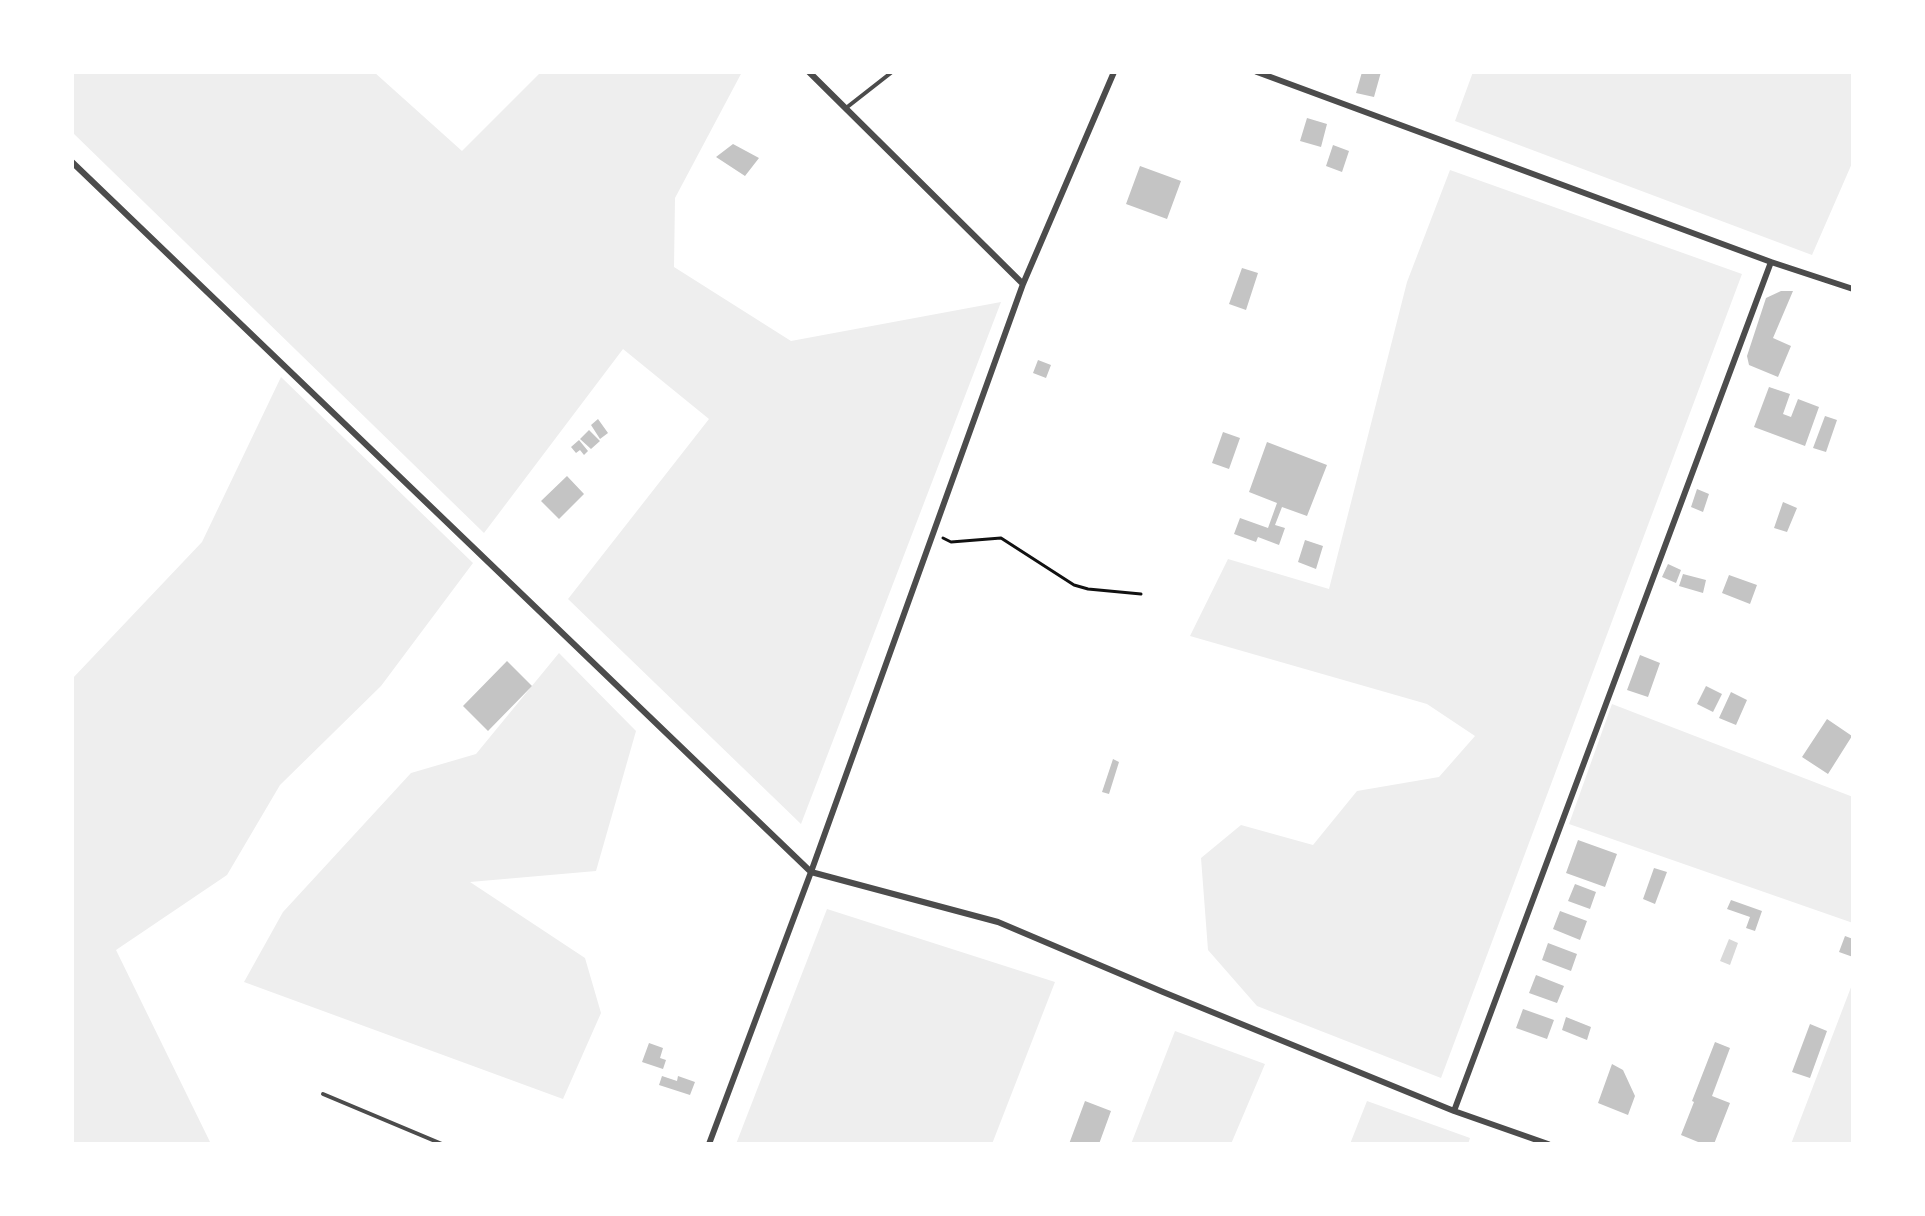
<!DOCTYPE html>
<style>
body{margin:0}
#map{position:relative;width:1925px;height:1216px;overflow:hidden;background:#fff;font-family:Lato,sans-serif}
canvas{display:block}
.frame{position:absolute;inset:0;border:74px solid #fff;pointer-events:none}
</style>
<div id="map">
<canvas width="1925" height="1216"></canvas>
<div class="frame"></div>
</div>
<script>
const g = document.querySelector('canvas').getContext('2d');
g.lineJoin = 'round';
function fillPath(path, color) { g.fillStyle = color; g.fill(path, 'evenodd'); }
function strokePath(path, color, width, dash) { g.strokeStyle = color; g.lineWidth = width; g.lineCap = dash ? 'butt' : 'round'; g.setLineDash(dash || []); g.stroke(path); }
fillPath(new Path2D(`
 M 72,72 L 374,72 L 462,151 L 541,72 L 742,72 L 675,198 L 674,267 L 791,341 L 1001,302 L 801,824 L 568,599 L 709,419 L 623,349 L 484,533 L 72,132 Z
 M 1473,72 L 1853,72 L 1853,161 L 1812,255 L 1455,121 Z
 M 1450,170 L 1742,274 L 1441,1078 L 1257,1006 L 1208,950 L 1201,858 L 1241,825 L 1313,845 L 1357,791 L 1439,777 L 1475,736 L 1427,704 L 1190,636 L 1228,559 L 1329,589 L 1407,282 Z
 M 281,377 L 473,563 L 381,686 L 280,785 L 227,875 L 116,950 L 211,1144 L 72,1144 L 72,679 L 202,542 Z
 M 559,653 L 636,731 L 596,871 L 470,882 L 585,958 L 601,1013 L 563,1099 L 244,982 L 283,912 L 411,773 L 476,754 Z
 M 1612,704 L 1853,797 L 1853,923 L 1569,824 Z
 M 827,909 L 1055,982 L 992,1144 L 736,1144 Z
 M 1853,982 L 1853,1144 L 1791,1144 Z
 M 1175,1031 L 1265,1064 L 1231,1144 L 1131,1144 Z
 M 1367,1101 L 1470,1138 L 1468,1144 L 1350,1144 Z`), '#eee');
fillPath(new Path2D(`
 M 1729,939 L 1738,943 L 1730,965 L 1720,961 Z`), '#d9d9d9');
fillPath(new Path2D(`
 M 1362,72 L 1381,72 L 1374,97 L 1356,93 Z
 M 1307,118 L 1327,124 L 1321,147 L 1300,141 Z
 M 733,144 L 759,158 L 745,176 L 716,157 Z
 M 1333,145 L 1349,151 L 1342,172 L 1326,166 Z
 M 1140,166 L 1181,181 L 1167,219 L 1126,204 Z
 M 1242,268 L 1258,273 L 1246,310 L 1229,304 Z
 M 1781,291 L 1793,291 L 1773,338 L 1791,346 L 1778,377 L 1749,365 L 1747,356 L 1766,298 Z
 M 1038,360 L 1051,365 L 1046,378 L 1033,373 Z
 M 1769,387 L 1790,394 L 1783,414 L 1791,417 L 1798,399 L 1819,407 L 1805,446 L 1754,427 Z
 M 1825,416 L 1837,420 L 1826,452 L 1813,448 Z
 M 598,419 L 608,433 L 600,439 L 591,425 Z
 M 589,430 L 600,441 L 591,449 L 580,439 Z
 M 1223,432 L 1240,438 L 1229,469 L 1212,463 Z
 M 579,440 L 588,451 L 584,455 L 580,450 L 576,453 L 571,447 Z
 M 1267,442 L 1327,465 L 1307,516 L 1282,507 L 1275,525 L 1285,528 L 1279,545 L 1258,537 L 1256,542 L 1234,534 L 1240,518 L 1268,528 L 1277,503 L 1249,492 Z
 M 567,476 L 584,494 L 559,519 L 541,501 Z
 M 1697,489 L 1709,494 L 1703,512 L 1691,507 Z
 M 1783,502 L 1797,508 L 1787,532 L 1774,528 Z
 M 1305,540 L 1323,546 L 1316,569 L 1298,562 Z
 M 1668,564 L 1681,570 L 1676,583 L 1662,577 Z
 M 1683,574 L 1706,580 L 1703,593 L 1679,586 Z
 M 1729,575 L 1757,585 L 1750,604 L 1722,593 Z
 M 1640,655 L 1660,663 L 1648,697 L 1627,690 Z
 M 507,661 L 532,686 L 488,731 L 463,706 Z
 M 1706,686 L 1722,694 L 1713,712 L 1697,704 Z
 M 1731,692 L 1747,700 L 1736,725 L 1719,718 Z
 M 1827,719 L 1852,736 L 1828,774 L 1802,757 Z
 M 1113,759 L 1119,762 L 1109,794 L 1102,792 Z
 M 1578,840 L 1617,854 L 1605,887 L 1566,873 Z
 M 1654,868 L 1667,872 L 1655,904 L 1643,899 Z
 M 1575,884 L 1596,892 L 1590,909 L 1568,901 Z
 M 1731,900 L 1762,911 L 1755,931 L 1746,928 L 1750,917 L 1727,909 Z
 M 1560,911 L 1587,921 L 1580,940 L 1553,929 Z
 M 1845,936 L 1853,939 L 1853,957 L 1839,952 Z
 M 1548,943 L 1577,954 L 1571,971 L 1542,960 Z
 M 1536,975 L 1564,986 L 1557,1003 L 1529,993 Z
 M 1523,1009 L 1554,1020 L 1547,1039 L 1516,1028 Z
 M 1566,1017 L 1591,1027 L 1587,1040 L 1562,1030 Z
 M 1810,1024 L 1827,1031 L 1810,1078 L 1792,1072 Z
 M 1715,1042 L 1730,1048 L 1712,1096 L 1730,1103 L 1714,1144 L 1703,1144 L 1681,1135 L 1694,1102 L 1692,1101 Z
 M 649,1043 L 663,1048 L 660,1058 L 666,1060 L 663,1069 L 642,1062 Z
 M 1612,1064 L 1623,1070 L 1635,1096 L 1628,1115 L 1598,1103 Z
 M 662,1076 L 677,1081 L 678,1076 L 695,1082 L 690,1095 L 659,1085 Z
 M 1085,1101 L 1111,1111 L 1099,1144 L 1069,1144 Z`), '#c4c4c4');
strokePath(new Path2D(`
 M 943,538 L 951,542 L 1001,538 L 1074,585 L 1088,589 L 1141,594`), '#111', 3);
strokePath(new Path2D(`
 M 846,108 L 892,72
 M 323,1094 L 442,1144`), '#4c4c4c', 4);
strokePath(new Path2D(`
 M 809,72 L 1023,284
 M 1257,72 L 1771,262 L 1853,289
 M 72,162 L 811,872 L 998,922 L 1163,992 L 1454,1111 L 1548,1144
 M 1454,1111 L 1771,262
 M 709,1144 L 811,872 L 1023,284 L 1114,72`), '#4c4c4c', 6);
</script>
